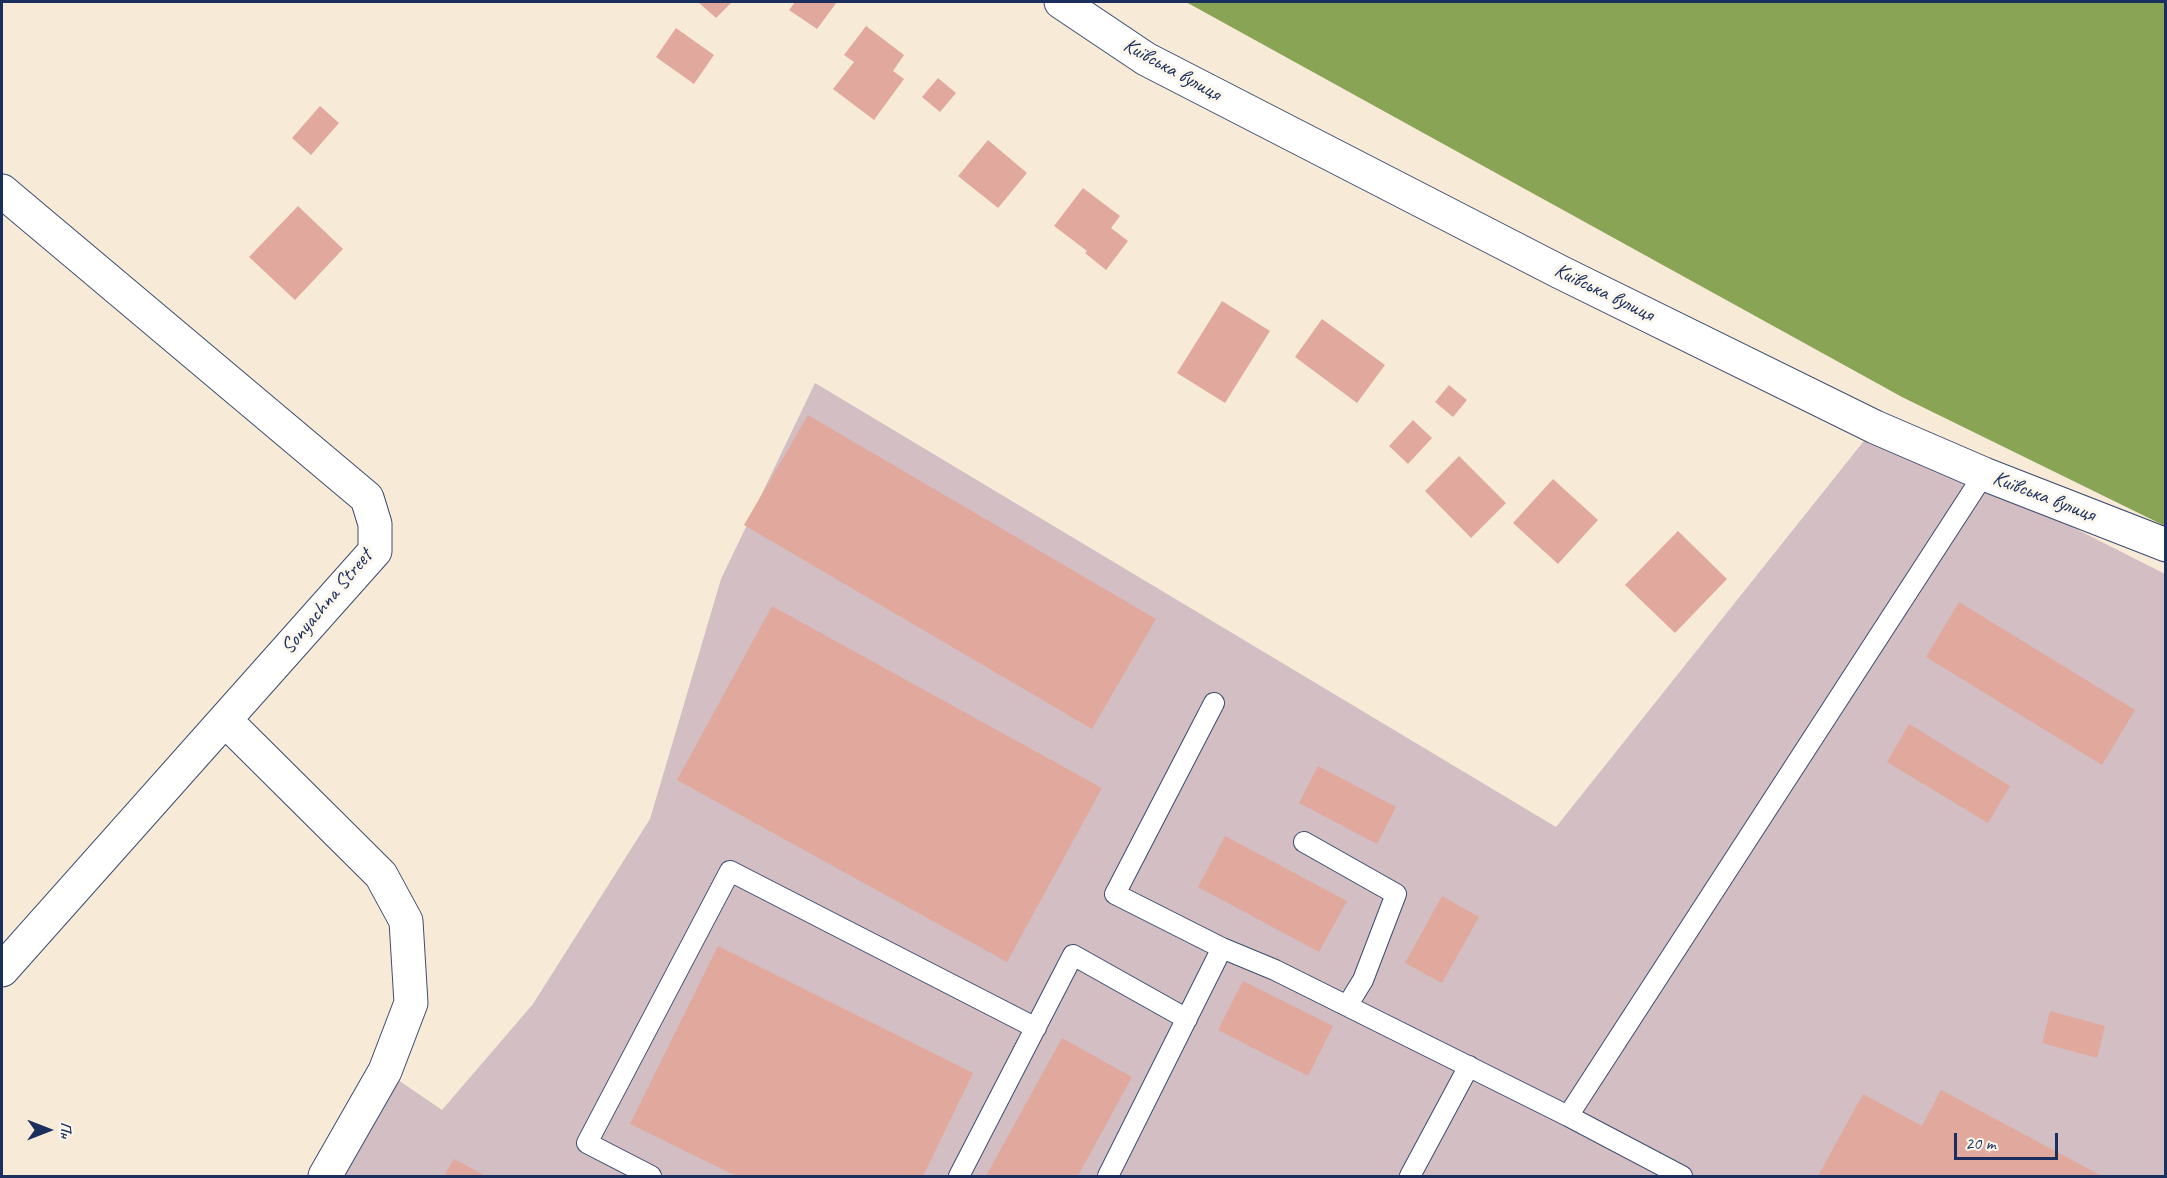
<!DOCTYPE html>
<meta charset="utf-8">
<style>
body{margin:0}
#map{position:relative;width:2167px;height:1178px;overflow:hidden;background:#f7ebd8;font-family:Caveat,sans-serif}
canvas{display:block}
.frame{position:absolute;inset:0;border:3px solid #1b2f5e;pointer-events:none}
.north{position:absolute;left:18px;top:1100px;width:60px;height:60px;-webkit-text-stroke:4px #fbf7ec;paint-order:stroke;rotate:90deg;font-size:16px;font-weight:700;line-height:24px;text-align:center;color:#1b2f5e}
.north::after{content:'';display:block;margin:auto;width:21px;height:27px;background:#1b2f5e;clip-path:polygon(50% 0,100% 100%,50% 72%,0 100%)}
.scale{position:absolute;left:1954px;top:1133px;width:104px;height:27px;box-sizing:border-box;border:3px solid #1b2f5e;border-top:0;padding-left:8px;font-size:18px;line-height:21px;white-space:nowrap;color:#1b2f5e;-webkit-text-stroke:4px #fbf7ec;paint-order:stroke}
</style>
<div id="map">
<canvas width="2167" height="1178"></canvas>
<div class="frame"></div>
<div class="north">Пн</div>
<div class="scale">20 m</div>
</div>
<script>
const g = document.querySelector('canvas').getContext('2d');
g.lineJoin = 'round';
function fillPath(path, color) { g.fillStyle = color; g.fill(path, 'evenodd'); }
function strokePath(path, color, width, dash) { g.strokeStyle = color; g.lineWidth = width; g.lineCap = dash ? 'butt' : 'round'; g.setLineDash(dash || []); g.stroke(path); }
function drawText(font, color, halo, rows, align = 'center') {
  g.font = font + ' Caveat,sans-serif'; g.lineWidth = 6; g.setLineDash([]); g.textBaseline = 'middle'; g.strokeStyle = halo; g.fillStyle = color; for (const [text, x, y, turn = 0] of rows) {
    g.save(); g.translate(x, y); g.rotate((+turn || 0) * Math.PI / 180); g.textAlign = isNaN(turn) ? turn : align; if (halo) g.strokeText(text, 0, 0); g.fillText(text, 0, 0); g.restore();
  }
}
fillPath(new Path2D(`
 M 815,383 L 1556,827 L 1875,427 L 2165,574 L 2165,1176 L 325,1176 L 385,1071 L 442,1110 L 533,1004 L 650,819 L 721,579 Z`), '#d2bec3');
fillPath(new Path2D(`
 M 1186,2 L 2165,2 L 2165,526 L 1902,397 Z`), '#8aa455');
fillPath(new Path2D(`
 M 698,2 L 732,2 L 716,18 Z
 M 795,2 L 837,2 L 817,29 L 789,10 Z
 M 866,26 L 904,55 L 893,71 L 904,79 L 874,120 L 833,89 L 854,62 L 844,55 Z
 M 676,28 L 714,55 L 694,84 L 656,57 Z
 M 938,78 L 956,93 L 940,112 L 922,97 Z
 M 320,106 L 339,123 L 311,155 L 292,138 Z
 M 988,140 L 1027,173 L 998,208 L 958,176 Z
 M 1083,188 L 1120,216 L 1111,228 L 1128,241 L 1106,270 L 1085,253 L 1087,251 L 1054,226 Z
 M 298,206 L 343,249 L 295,300 L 249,257 Z
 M 1222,301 L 1270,331 L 1225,403 L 1177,373 Z
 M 1322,319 L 1385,365 L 1357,403 L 1295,357 Z
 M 1449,385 L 1467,400 L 1453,417 L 1435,402 Z
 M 808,415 L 1156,619 L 1092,729 L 744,525 Z
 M 1413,420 L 1432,438 L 1408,464 L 1389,446 Z
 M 1459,456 L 1506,503 L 1471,538 L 1425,491 Z
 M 1553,479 L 1598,520 L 1558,564 L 1513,523 Z
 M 1678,531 L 1727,579 L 1675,633 L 1625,585 Z
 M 1959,602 L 2135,710 L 2102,765 L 1926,657 Z
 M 772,606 L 1102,788 L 1007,962 L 677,780 Z
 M 1909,724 L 2010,786 L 1988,823 L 1887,762 Z
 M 1318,766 L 1396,807 L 1377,844 L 1299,803 Z
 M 1225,836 L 1347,901 L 1319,952 L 1198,887 Z
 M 1442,896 L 1479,917 L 1442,983 L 1405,963 Z
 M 718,946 L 973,1073 L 923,1176 L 736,1176 L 630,1124 Z
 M 1243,981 L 1333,1026 L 1308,1076 L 1218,1030 Z
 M 2050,1011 L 2105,1026 L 2097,1058 L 2042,1043 Z
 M 1062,1038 L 1132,1077 L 1078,1176 L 986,1176 Z
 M 1941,1090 L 2102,1176 L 1818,1176 L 1863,1094 L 1922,1126 Z
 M 454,1159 L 486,1176 L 444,1176 Z`), '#e1a99d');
const lane = new Path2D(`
 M 1214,703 L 1115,894 L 1222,948 L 1275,970 L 1568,1116 L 1984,474
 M 1304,842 L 1396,894 L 1363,980 L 1347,1006
 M 1568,1116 L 1682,1176
 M 651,1176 L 587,1143 L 730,871 L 1036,1028
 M 959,1176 L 1073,955 L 1187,1019
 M 1108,1176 L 1222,948
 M 1410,1176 L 1469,1066`);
const street = new Path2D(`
 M 2,191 L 367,498 L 375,524 L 375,551 L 2,970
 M 225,720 L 381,875 L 406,921 L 411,1003 L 385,1071 L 325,1176`);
const secondary = new Path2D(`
 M 1061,2 L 1146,59 L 1560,272 L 1875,427 L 1984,474 L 2166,545`);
strokePath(lane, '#3c4b70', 22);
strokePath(street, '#3c4b70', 35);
strokePath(secondary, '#3c4b70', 35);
strokePath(lane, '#fff', 20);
strokePath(street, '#fff', 33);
strokePath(secondary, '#fff', 33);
drawText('21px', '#1b2f5e', '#fbf7ec', [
 ["Київська вулиця",1172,70,29],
 ["Київська вулиця",1604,293,26],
 ["Київська вулиця",2044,497,21],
 ["Sonyachna Street",327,602,-50]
]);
</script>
